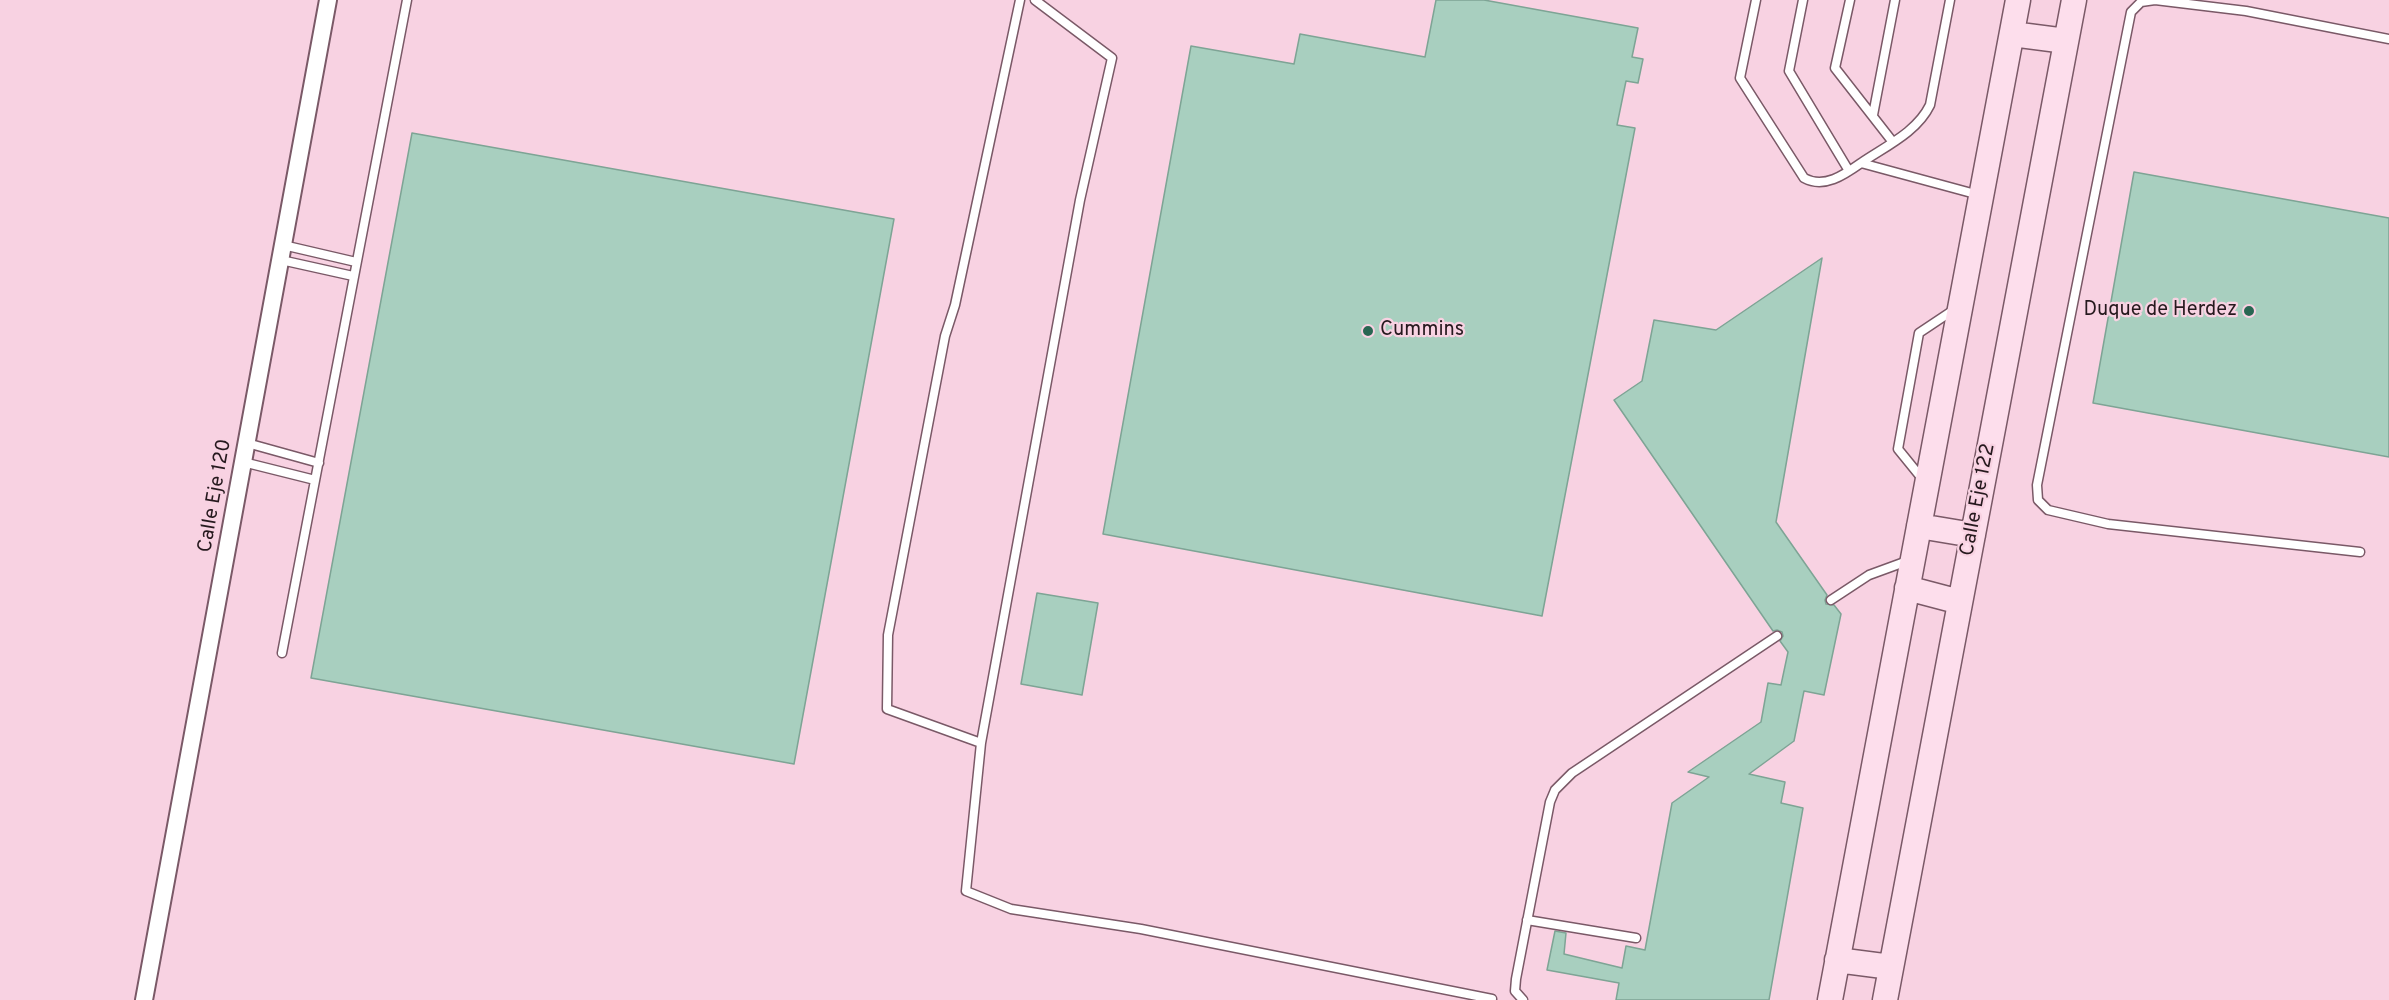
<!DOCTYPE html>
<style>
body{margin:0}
canvas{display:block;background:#f8d2e2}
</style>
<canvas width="2389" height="1000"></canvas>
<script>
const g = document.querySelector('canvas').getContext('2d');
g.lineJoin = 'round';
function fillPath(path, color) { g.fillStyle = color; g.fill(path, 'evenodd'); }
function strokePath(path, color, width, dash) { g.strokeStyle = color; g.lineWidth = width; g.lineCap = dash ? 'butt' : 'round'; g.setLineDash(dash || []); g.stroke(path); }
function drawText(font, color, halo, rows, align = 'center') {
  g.font = font + ' Overpass,sans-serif'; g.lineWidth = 4.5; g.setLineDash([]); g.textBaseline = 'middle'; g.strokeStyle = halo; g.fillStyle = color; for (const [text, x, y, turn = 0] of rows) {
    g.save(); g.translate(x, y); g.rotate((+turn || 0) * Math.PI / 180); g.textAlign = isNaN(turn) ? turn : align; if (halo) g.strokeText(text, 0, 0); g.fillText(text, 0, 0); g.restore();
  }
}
const building = new Path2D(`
 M 1436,0 L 1484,0 L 1638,28 L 1632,57 L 1643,59 L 1638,83 L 1626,81 L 1617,125 L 1635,128 L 1542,616 L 1103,534 L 1191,46 L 1294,64 L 1300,34 L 1425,57 Z
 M 412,133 L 894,219 L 794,764 L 311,678 Z
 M 2134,172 L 2389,218 L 2389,457 L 2093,403 Z
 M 1822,258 L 1776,522 L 1827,595 L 1825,600 L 1826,604 L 1834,605 L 1841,614 L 1824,695 L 1804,691 L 1794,741 L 1749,774 L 1785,782 L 1781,803 L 1803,808 L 1769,1000 L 1616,1000 L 1619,983 L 1547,970 L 1555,931 L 1566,933 L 1564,954 L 1622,968 L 1626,946 L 1645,950 L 1672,803 L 1709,777 L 1688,772 L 1761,722 L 1768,683 L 1781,685 L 1788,652 L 1780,641 L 1783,636 L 1782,632 L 1777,630 L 1773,631 L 1614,400 L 1642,381 L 1654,320 L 1716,330 Z
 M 1037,593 L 1098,603 L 1082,695 L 1021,684 Z`);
fillPath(building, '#a8cfbf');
strokePath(building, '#7ea495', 1.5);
const lane = new Path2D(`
 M 1035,0 L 1112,58 L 1080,200 L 981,743 L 966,891 L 1011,909 L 1141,929 L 1492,999
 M 1756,0 L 1740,78 L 1804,178 C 1824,189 1844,175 1861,163 L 1979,195
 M 1803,0 L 1789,71 L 1849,171
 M 1850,0 L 1835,68 L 1892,141
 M 1873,115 L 1895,0
 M 1861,163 C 1886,146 1917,132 1930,105 L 1950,0
 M 283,245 L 356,262
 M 281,260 L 353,276
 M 247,443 L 319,463
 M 243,462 L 315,480
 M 1924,481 L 1898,449 L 1919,333 L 1955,309
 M 2360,552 L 2108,524 L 2048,510 L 2038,500 L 2037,485 L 2131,12 L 2141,2 L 2155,0 L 2246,11 L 2389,39
 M 1831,600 L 1869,575 L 1910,560
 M 282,653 L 407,0
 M 981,743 L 887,709 L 888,635 L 945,336 L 955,305 L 1020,0
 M 1527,920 L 1636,938
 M 1523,1000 L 1515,991 L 1516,979 L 1550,802 L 1555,790 L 1572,773 L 1777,636`);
const street = new Path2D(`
 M 144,1000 L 328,0`);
const secondary = new Path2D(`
 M 2012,34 L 2066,41
 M 1919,526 L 1973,535
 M 1907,588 L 1960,602
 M 1837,960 L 1891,967
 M 1830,1000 L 2018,0
 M 1885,1000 L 2074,0`);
strokePath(lane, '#7a5967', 11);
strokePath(street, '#7a5967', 20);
strokePath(secondary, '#7a5967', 27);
strokePath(lane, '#fff', 8);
strokePath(street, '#fff', 16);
strokePath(secondary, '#fddeec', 24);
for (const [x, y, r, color] of [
 [2249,311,6,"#296652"],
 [1368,331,6,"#296652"]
]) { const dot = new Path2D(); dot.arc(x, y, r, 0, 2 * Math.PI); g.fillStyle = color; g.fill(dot); strokePath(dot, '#f8d2e2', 2); }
drawText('20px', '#26191e', '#f8d2e2', [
 ["Duque de Herdez",2237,311],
 ["Cummins",1380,331,"left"]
], 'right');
drawText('20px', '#26191e', '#f8d2e2', [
 ["Calle Eje 120",216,496,-80],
 ["Calle Eje 122",1979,500,-79]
]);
</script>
